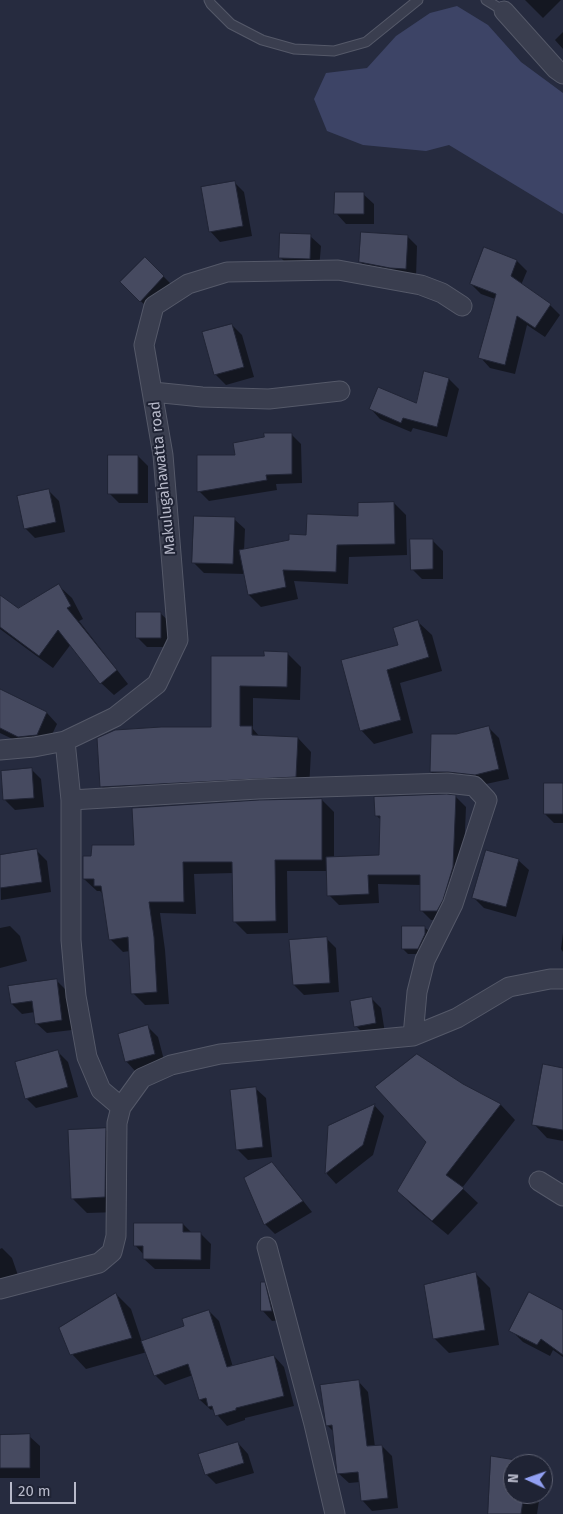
<!DOCTYPE html>
<style>
body{margin:0}
#map{position:relative;width:563px;height:1514px;overflow:hidden;background:#262b3f;font-family:"Fira Sans",sans-serif}
canvas{display:block}
.north{position:absolute;left:503px;top:1454px;width:50px;height:50px;box-sizing:border-box;background:#1f2334;border:1px solid #5c5f70;border-radius:50%;rotate:273deg;font-size:14px;font-weight:700;line-height:20px;text-align:center;color:#b7b9c9}
.north::after{content:'';display:block;margin:auto;width:18px;height:22px;background:#92a0f3;clip-path:polygon(50% 0,100% 100%,50% 72%,0 100%)}
.scale{position:absolute;left:10px;top:1482px;width:66px;height:22px;box-sizing:border-box;border:2px solid #b7b9c9;border-top:0;padding-left:6px;font-size:15px;line-height:18px;white-space:nowrap;color:#b7b9c9;-webkit-text-stroke:4px #1f2334;paint-order:stroke}
</style>
<div id="map">
<canvas width="563" height="1514"></canvas>
<div class="north">N</div>
<div class="scale">20 m</div>
</div>
<script>
const g = document.querySelector('canvas').getContext('2d');
g.lineJoin = 'round';
function fillPath(path, color) { g.fillStyle = color; g.fill(path, 'evenodd'); }
function strokePath(path, color, width, dash) { g.strokeStyle = color; g.lineWidth = width; g.lineCap = dash ? 'butt' : 'round'; g.setLineDash(dash || []); g.stroke(path); }
function drawText(font, color, halo, rows, align = 'center') {
  g.font = font + ' "Fira Sans",sans-serif'; g.lineWidth = 4; g.setLineDash([]); g.textBaseline = 'middle'; g.strokeStyle = halo; g.fillStyle = color; for (const [text, x, y, turn = 0] of rows) {
    g.save(); g.translate(x, y); g.rotate((+turn || 0) * Math.PI / 180); g.textAlign = isNaN(turn) ? turn : align; if (halo) g.strokeText(text, 0, 0); g.fillText(text, 0, 0); g.restore();
  }
}
fillPath(new Path2D(`
 M 457,6 L 488,25 L 521,62 L 563,93 L 563,214 L 449,145 L 426,151 L 363,145 L 327,131 L 314,99 L 326,73 L 367,68 L 396,36 L 430,13 Z`), '#3d4466');
fillPath(new Path2D(`
 M 525,0 L 561,0 L 543,18 Z
 M 563,32 L 563,49 L 555,40 Z
 M 234,182 L 244,192 L 252,236 L 220,242 L 210,231 Z
 M 363,194 L 374,204 L 374,224 L 346,224 L 336,213 Z
 M 310,236 L 321,246 L 319,269 L 290,267 L 280,257 Z
 M 407,236 L 417,246 L 416,278 L 371,272 L 360,262 Z
 M 145,258 L 174,287 L 151,311 L 121,282 Z
 M 517,261 L 527,271 L 521,285 L 550,305 L 560,315 L 545,337 L 527,325 L 515,374 L 490,368 L 480,357 L 495,299 L 481,294 L 471,284 Z
 M 232,325 L 242,335 L 254,377 L 226,385 L 216,375 L 204,333 Z
 M 425,373 L 449,379 L 459,389 L 447,437 L 413,428 L 411,432 L 380,419 L 370,408 L 417,405 Z
 M 291,434 L 301,444 L 302,483 L 276,484 L 277,490 L 209,501 L 199,491 L 236,456 Z
 M 138,456 L 148,466 L 148,503 L 119,503 L 109,493 Z
 M 48,490 L 59,501 L 65,532 L 35,538 L 25,528 Z
 M 394,503 L 406,515 L 407,555 L 349,557 L 348,584 L 294,581 L 298,599 L 261,607 L 249,595 L 245,574 L 204,573 L 194,563 L 234,519 L 245,529 L 244,551 L 307,536 L 360,518 Z
 M 432,540 L 443,551 L 443,579 L 422,579 L 412,569 Z
 M 59,586 L 72,598 L 83,619 L 79,621 L 128,684 L 114,695 L 101,683 L 71,644 L 53,668 L 0,629 L 0,596 L 17,609 Z
 M 160,613 L 171,623 L 170,647 L 147,647 L 137,637 Z
 M 418,622 L 432,635 L 442,671 L 400,683 L 413,733 L 374,744 L 361,730 L 343,661 L 400,645 Z
 M 287,653 L 301,667 L 300,700 L 253,698 L 253,729 L 260,737 L 298,738 L 311,752 L 309,789 L 114,800 L 101,786 L 212,728 L 212,657 L 265,657 Z
 M 4,693 L 47,713 L 57,724 L 47,745 L 29,747 L 0,733 L 0,701 Z
 M 489,728 L 499,738 L 509,779 L 486,784 L 459,781 L 442,782 L 431,772 Z
 M 31,769 L 41,779 L 44,807 L 15,810 L 5,800 L 2,772 Z
 M 563,785 L 563,823 L 554,823 L 545,814 Z
 M 456,797 L 466,807 L 463,878 L 447,920 L 431,920 L 421,910 L 422,885 L 378,884 L 379,903 L 339,905 L 329,895 L 328,871 L 287,871 L 288,933 L 247,934 L 235,922 L 234,873 L 194,874 L 196,914 L 160,913 L 165,950 L 169,1004 L 145,1005 L 133,993 L 130,951 L 123,952 L 111,940 L 103,894 L 100,891 L 97,891 L 84,879 L 93,857 L 322,800 L 334,812 L 334,858 L 381,856 L 381,820 L 376,815 Z
 M 37,851 L 47,861 L 51,892 L 1,900 L 0,856 Z
 M 518,860 L 529,870 L 516,917 L 484,908 L 474,898 Z
 M 10,926 L 20,936 L 27,961 L 0,968 L 0,928 Z
 M 425,928 L 430,932 L 423,954 L 408,954 L 403,949 Z
 M 563,933 L 563,952 L 561,949 Z
 M 326,938 L 336,948 L 339,992 L 304,995 L 294,985 Z
 M 56,980 L 66,990 L 72,1030 L 47,1033 L 36,1023 L 35,1012 L 22,1014 L 12,1004 Z
 M 371,998 L 381,1008 L 385,1033 L 366,1036 L 356,1026 Z
 M 148,1027 L 158,1037 L 165,1064 L 136,1072 L 126,1061 Z
 M 58,1052 L 68,1062 L 78,1097 L 36,1108 L 26,1098 Z
 M 563,1069 L 563,1141 L 547,1138 L 534,1124 Z
 M 462,1085 L 501,1105 L 515,1120 L 462,1188 L 478,1203 L 448,1235 L 413,1206 L 398,1191 Z
 M 255,1088 L 266,1098 L 272,1157 L 248,1160 L 238,1150 L 231,1091 Z
 M 375,1106 L 384,1116 L 373,1155 L 336,1184 L 327,1174 L 329,1127 Z
 M 105,1129 L 120,1144 L 119,1212 L 87,1213 L 72,1198 Z
 M 271,1163 L 281,1173 L 312,1212 L 275,1234 L 265,1224 L 246,1179 Z
 M 183,1224 L 192,1233 L 200,1233 L 211,1244 L 210,1269 L 155,1269 L 144,1259 L 144,1255 L 135,1245 Z
 M 2,1248 L 12,1258 L 21,1284 L 0,1294 L 0,1249 Z
 M 476,1274 L 490,1288 L 499,1345 L 449,1353 L 434,1338 Z
 M 264,1283 L 274,1293 L 282,1320 L 272,1321 L 262,1310 Z
 M 116,1294 L 131,1309 L 142,1342 L 185,1327 L 209,1311 L 219,1321 L 233,1367 L 274,1356 L 284,1367 L 294,1406 L 245,1418 L 245,1420 L 227,1426 L 212,1409 L 211,1410 L 200,1400 L 193,1375 L 165,1385 L 155,1375 L 147,1352 L 86,1369 L 72,1354 Z
 M 563,1311 L 563,1357 L 553,1350 L 550,1356 L 523,1342 L 511,1330 Z
 M 358,1381 L 368,1392 L 375,1447 L 382,1446 L 392,1456 L 398,1508 L 372,1511 L 362,1500 L 360,1482 L 349,1483 L 338,1473 L 334,1432 L 327,1425 Z
 M 0,1436 L 29,1436 L 40,1446 L 40,1478 L 0,1478 Z
 M 238,1443 L 248,1454 L 254,1473 L 216,1484 L 206,1474 Z
 M 493,1458 L 529,1464 L 513,1464 L 513,1494 L 540,1494 L 537,1514 L 490,1514 Z`), '#0007');
const building = new Path2D(`
 M 235,181 L 243,226 L 209,232 L 201,187 Z
 M 335,192 L 364,192 L 364,214 L 334,214 Z
 M 361,232 L 408,235 L 406,269 L 390,268 L 359,262 Z
 M 280,233 L 311,234 L 310,259 L 279,258 Z
 M 484,247 L 517,260 L 511,276 L 551,304 L 535,328 L 517,316 L 505,365 L 478,358 L 496,294 L 470,284 Z
 M 145,257 L 164,276 L 140,302 L 120,282 Z
 M 232,324 L 244,367 L 214,375 L 202,332 Z
 M 424,371 L 449,378 L 437,427 L 403,418 L 401,423 L 369,409 L 378,387 L 416,403 Z
 M 264,433 L 292,433 L 292,474 L 266,475 L 267,480 L 197,492 L 197,455 L 235,455 L 233,443 L 264,437 Z
 M 108,455 L 138,455 L 138,494 L 108,494 Z
 M 49,489 L 56,522 L 24,529 L 17,496 Z
 M 394,502 L 395,544 L 337,545 L 336,572 L 283,570 L 286,587 L 248,595 L 239,550 L 289,540 L 289,534 L 306,535 L 307,514 L 358,516 L 358,503 Z
 M 194,516 L 235,517 L 233,564 L 192,563 Z
 M 410,539 L 433,539 L 433,569 L 411,570 Z
 M 59,584 L 71,606 L 67,608 L 117,670 L 100,684 L 58,630 L 39,656 L 0,627 L 0,595 L 18,608 Z
 M 136,612 L 161,612 L 161,638 L 136,638 Z
 M 418,620 L 429,657 L 387,670 L 401,720 L 360,731 L 341,660 L 398,645 L 393,628 Z
 M 264,651 L 288,652 L 287,687 L 240,686 L 240,726 L 252,726 L 252,735 L 298,737 L 296,777 L 100,787 L 97,738 L 115,730 L 161,727 L 211,727 L 211,656 L 264,656 Z
 M 0,689 L 47,712 L 37,735 L 18,737 L 0,728 Z
 M 489,726 L 499,769 L 475,775 L 448,772 L 430,772 L 431,734 L 456,734 Z
 M 32,768 L 34,798 L 3,800 L 1,771 Z
 M 544,783 L 563,783 L 563,814 L 544,814 Z
 M 447,794 L 456,795 L 453,867 L 443,900 L 437,911 L 420,911 L 420,875 L 368,875 L 369,894 L 327,896 L 326,857 L 379,855 L 380,816 L 375,816 L 374,797 Z
 M 322,799 L 322,860 L 275,860 L 276,921 L 233,922 L 232,862 L 183,862 L 184,902 L 149,902 L 154,937 L 157,992 L 131,994 L 128,937 L 109,940 L 101,886 L 94,886 L 94,879 L 83,879 L 83,856 L 91,856 L 92,845 L 134,845 L 132,808 L 259,800 Z
 M 37,849 L 42,882 L 0,888 L 0,855 Z
 M 486,850 L 519,859 L 506,907 L 472,898 Z
 M 402,926 L 425,926 L 425,934 L 418,949 L 402,949 Z
 M 327,937 L 330,983 L 293,985 L 289,940 Z
 M 57,979 L 62,1020 L 35,1024 L 32,1001 L 11,1004 L 8,986 Z
 M 372,997 L 376,1023 L 354,1027 L 350,1001 Z
 M 148,1025 L 155,1054 L 125,1062 L 118,1034 Z
 M 58,1050 L 68,1087 L 25,1099 L 15,1062 Z
 M 417,1054 L 463,1084 L 501,1104 L 446,1175 L 464,1188 L 432,1221 L 397,1191 L 426,1142 L 375,1087 Z
 M 543,1064 L 563,1068 L 563,1130 L 532,1125 Z
 M 256,1087 L 263,1147 L 236,1150 L 230,1090 Z
 M 375,1104 L 363,1145 L 325,1174 L 328,1126 Z
 M 106,1128 L 105,1197 L 71,1199 L 68,1130 Z
 M 272,1162 L 303,1201 L 264,1225 L 244,1178 Z
 M 134,1223 L 183,1223 L 183,1232 L 201,1232 L 201,1260 L 143,1259 L 143,1246 L 134,1246 Z
 M 476,1272 L 485,1330 L 433,1339 L 424,1285 Z
 M 261,1282 L 265,1282 L 272,1311 L 261,1311 Z
 M 529,1292 L 563,1310 L 563,1355 L 541,1339 L 537,1345 L 509,1331 Z
 M 116,1293 L 132,1338 L 70,1355 L 59,1328 Z
 M 209,1310 L 227,1367 L 274,1355 L 284,1396 L 236,1408 L 236,1410 L 215,1416 L 212,1406 L 208,1407 L 206,1398 L 199,1400 L 188,1364 L 154,1376 L 141,1341 L 184,1326 L 182,1319 Z
 M 359,1380 L 367,1446 L 382,1445 L 388,1498 L 361,1501 L 358,1472 L 337,1474 L 332,1425 L 326,1426 L 320,1385 Z
 M 30,1434 L 30,1468 L 0,1468 L 0,1435 Z
 M 238,1442 L 244,1463 L 205,1475 L 198,1454 Z
 M 491,1456 L 528,1462 L 528,1464 L 513,1464 L 513,1494 L 524,1494 L 521,1514 L 488,1514 Z`);
fillPath(building, '#464a60');
strokePath(building, '#212536', 1);
const lane = new Path2D(`
 M 209,0 L 211,4 L 231,24 L 262,40 L 294,49 L 334,51 L 366,42 L 418,0
 M 486,0 L 504,11`);
const street = new Path2D(`
 M 504,11 L 556,69 L 563,74
 M 153,392 L 202,397 L 269,399 L 340,391
 M 0,750 L 34,747 L 65,741
 M 71,800 L 65,741 L 115,717 L 157,684 L 178,640 L 163,455 L 144,345 L 154,306 L 188,284 L 227,272 L 338,270 L 421,285 L 442,293 L 462,306
 M 121,1107 L 101,1090 L 87,1057 L 76,996 L 71,940 L 71,800 L 258,789 L 447,783 L 474,786 L 487,800 L 453,904 L 425,960 L 417,992 L 413,1036
 M 539,1181 L 563,1196
 M 267,1247 L 314,1424 L 335,1514
 M 0,1289 L 99,1263 L 112,1252 L 116,1236 L 117,1123 L 121,1107 L 142,1078 L 171,1065 L 220,1054 L 413,1036 L 457,1018 L 509,987 L 550,979 L 563,979`);
strokePath(lane, '#555969', 11);
strokePath(street, '#555969', 21);
strokePath(lane, '#3a3e4f', 9);
strokePath(street, '#3a3e4f', 19);
drawText('15px', '#b7b9c9', '#1f2334', [
 ["Makulugahawatta road",163,478,-96]
]);
</script>
